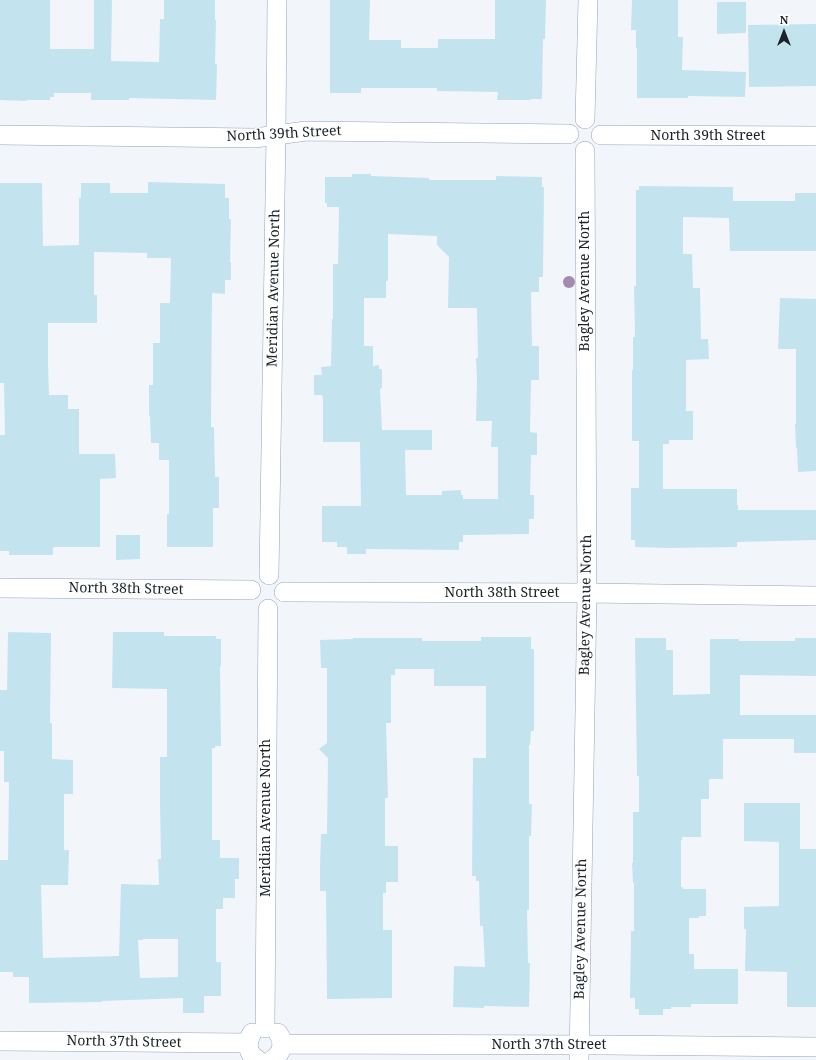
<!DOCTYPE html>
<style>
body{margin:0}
#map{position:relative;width:816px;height:1060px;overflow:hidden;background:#f2f6fa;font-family:"Noto Serif",serif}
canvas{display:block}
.north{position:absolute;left:764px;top:12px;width:40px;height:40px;-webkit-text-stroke:3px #fff;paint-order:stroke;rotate:0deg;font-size:11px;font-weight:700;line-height:16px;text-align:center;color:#1b222a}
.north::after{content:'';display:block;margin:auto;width:14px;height:18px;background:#1b222a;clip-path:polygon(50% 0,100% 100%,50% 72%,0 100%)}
</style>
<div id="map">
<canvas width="816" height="1060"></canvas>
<div class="north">N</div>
</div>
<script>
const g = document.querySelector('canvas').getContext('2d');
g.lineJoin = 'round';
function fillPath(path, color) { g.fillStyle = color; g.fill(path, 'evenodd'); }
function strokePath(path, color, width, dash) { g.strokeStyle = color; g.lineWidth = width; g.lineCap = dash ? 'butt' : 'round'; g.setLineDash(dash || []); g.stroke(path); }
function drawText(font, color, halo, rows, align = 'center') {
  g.font = font + ' "Noto Serif",serif'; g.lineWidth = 3; g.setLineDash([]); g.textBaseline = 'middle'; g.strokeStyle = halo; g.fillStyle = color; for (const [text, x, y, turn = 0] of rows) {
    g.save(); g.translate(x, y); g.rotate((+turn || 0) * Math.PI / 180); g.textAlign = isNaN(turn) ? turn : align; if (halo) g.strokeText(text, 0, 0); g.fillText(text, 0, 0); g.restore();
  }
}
fillPath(new Path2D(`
 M 0,0 L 50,0 L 50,49 L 94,49 L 94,0 L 112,0 L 111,61 L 159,62 L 160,19 L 164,19 L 164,0 L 215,0 L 215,20 L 216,20 L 215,64 L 217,64 L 216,100 L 129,98 L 129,100 L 91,100 L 91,93 L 54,93 L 54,97 L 50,97 L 50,100 L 26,100 L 26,101 L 0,100 Z
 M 330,0 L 370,0 L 369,40 L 401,40 L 401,48 L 438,48 L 438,39 L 495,39 L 495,0 L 546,0 L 545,39 L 543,39 L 542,99 L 531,99 L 530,100 L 497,100 L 498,92 L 437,91 L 437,88 L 361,88 L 361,93 L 330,93 Z
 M 632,0 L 678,0 L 678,37 L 683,37 L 682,70 L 746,72 L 745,97 L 688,96 L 688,98 L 637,98 L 637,48 L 636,48 L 636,30 L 631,30 Z
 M 717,2 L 746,2 L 746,33 L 717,34 Z
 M 816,24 L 816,86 L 749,87 L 748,25 Z
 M 352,174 L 371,174 L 371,176 L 429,178 L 429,180 L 496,180 L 496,176 L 542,177 L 542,187 L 544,187 L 543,277 L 539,277 L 539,292 L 531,292 L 532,346 L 539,346 L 539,380 L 531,380 L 530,432 L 537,433 L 537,455 L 531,455 L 530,495 L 534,495 L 534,519 L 529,519 L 529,534 L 463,535 L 463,542 L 459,542 L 459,550 L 366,549 L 366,554 L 347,554 L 347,547 L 337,547 L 337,542 L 322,542 L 322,506 L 361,506 L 360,442 L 323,442 L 323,399 L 322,395 L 314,395 L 314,375 L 322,375 L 321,367 L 331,366 L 332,319 L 333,319 L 333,264 L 338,264 L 339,207 L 327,207 L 327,203 L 325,203 L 325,177 L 352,177 ZM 388,234 L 437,236 L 437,245 L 449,257 L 448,308 L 477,308 L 478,358 L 476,358 L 477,380 L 476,421 L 492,421 L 491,447 L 498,447 L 498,499 L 463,499 L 463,495 L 461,495 L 461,490 L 442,491 L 442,495 L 406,495 L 405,450 L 432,450 L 432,430 L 382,430 L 380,389 L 382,388 L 382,369 L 379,369 L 379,365 L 373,366 L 373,346 L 364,346 L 364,298 L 386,298 L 386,281 L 388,281 Z
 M 148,182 L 225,184 L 225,198 L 229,198 L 229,219 L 231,219 L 230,262 L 231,262 L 231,280 L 225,280 L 225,294 L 212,293 L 211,427 L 214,427 L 215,477 L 219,477 L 219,508 L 213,508 L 213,547 L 167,547 L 167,514 L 169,514 L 169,460 L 159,460 L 159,443 L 151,443 L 150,416 L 149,415 L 149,385 L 153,385 L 153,343 L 160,343 L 160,303 L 170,303 L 171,258 L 147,258 L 147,253 L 94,252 L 94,295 L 97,295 L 97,323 L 48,323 L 48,364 L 49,395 L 68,395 L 68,409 L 79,409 L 79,454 L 115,454 L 116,478 L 100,479 L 100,547 L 53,547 L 53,555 L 9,555 L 9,551 L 0,551 L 0,435 L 5,435 L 4,383 L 0,383 L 0,183 L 42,183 L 43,246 L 79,245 L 79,198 L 81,198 L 81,183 L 110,183 L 110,193 L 148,193 Z
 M 639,186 L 733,187 L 733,201 L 795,201 L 795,193 L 816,193 L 816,251 L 730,251 L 729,218 L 683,217 L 683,254 L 692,254 L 693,288 L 700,288 L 701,339 L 708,339 L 709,359 L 686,360 L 686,411 L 693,411 L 693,440 L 669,440 L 669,444 L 663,444 L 663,489 L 737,489 L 737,505 L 738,505 L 738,510 L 816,510 L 816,540 L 737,542 L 737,547 L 668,548 L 635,547 L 635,540 L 631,540 L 631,488 L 639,488 L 639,441 L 632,441 L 632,370 L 633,370 L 633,337 L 635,337 L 634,286 L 636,286 L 636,190 L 639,190 Z
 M 780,298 L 816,299 L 816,471 L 798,472 L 797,448 L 796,448 L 795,424 L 796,424 L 796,349 L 778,349 Z
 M 116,535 L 140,535 L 140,559 L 116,560 Z
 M 8,632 L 51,633 L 50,723 L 52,723 L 52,759 L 73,760 L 73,794 L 64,794 L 64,850 L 69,850 L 68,885 L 41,885 L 43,958 L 119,956 L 121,884 L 159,885 L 158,859 L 161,859 L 160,803 L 160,757 L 167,757 L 167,689 L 112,688 L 113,632 L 164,632 L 164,636 L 216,636 L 216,639 L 221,639 L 221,666 L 220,666 L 221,746 L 215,746 L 215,748 L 212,748 L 212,840 L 220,840 L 220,858 L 239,858 L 239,879 L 235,879 L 235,898 L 223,898 L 223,909 L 216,909 L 216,962 L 221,962 L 221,996 L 204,996 L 204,1013 L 183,1013 L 183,998 L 102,1001 L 102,1002 L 29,1003 L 29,977 L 13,977 L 13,972 L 0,972 L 0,860 L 8,860 L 9,782 L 4,782 L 4,751 L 0,751 L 0,690 L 7,690 ZM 143,939 L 178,939 L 178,977 L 140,978 L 138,940 L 143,940 Z
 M 481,637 L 531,637 L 531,649 L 534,649 L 534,731 L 531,731 L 530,745 L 529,745 L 529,804 L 532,804 L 531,836 L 529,836 L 529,910 L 527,910 L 528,963 L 530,963 L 529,1007 L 484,1006 L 484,1008 L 453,1007 L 454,966 L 485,967 L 483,926 L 480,926 L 479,881 L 476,881 L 476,876 L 472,876 L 473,758 L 486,758 L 486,686 L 434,686 L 434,669 L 395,669 L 395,675 L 391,675 L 391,723 L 386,723 L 388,798 L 385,798 L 385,846 L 398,846 L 398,882 L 386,882 L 386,893 L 383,893 L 383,930 L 392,930 L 392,998 L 327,999 L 326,891 L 320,891 L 320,866 L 321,834 L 327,834 L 328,758 L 319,749 L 327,743 L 327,668 L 321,668 L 320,640 L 353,639 L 353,638 L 422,638 L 422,641 L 481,641 Z
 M 635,638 L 666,638 L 666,650 L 673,650 L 673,695 L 710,694 L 710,639 L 739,639 L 739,641 L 795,641 L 795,638 L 816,638 L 816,676 L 740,675 L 740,715 L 816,715 L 816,753 L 794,753 L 794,739 L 723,739 L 723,779 L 709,779 L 709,799 L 701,799 L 701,837 L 682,837 L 682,840 L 681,840 L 681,887 L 683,887 L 683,889 L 706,889 L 706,916 L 699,916 L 699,918 L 689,918 L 689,954 L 694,954 L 694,969 L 738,969 L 738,1004 L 691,1004 L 691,1007 L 671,1007 L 671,1009 L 663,1009 L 663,1015 L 639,1015 L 639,1009 L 635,1009 L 635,998 L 630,998 L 631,931 L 634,931 L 634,883 L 633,883 L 632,863 L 633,863 L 633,812 L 639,812 L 639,776 L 637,776 Z
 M 744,803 L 800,803 L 800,849 L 816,849 L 816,1007 L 787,1007 L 787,972 L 745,971 L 746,929 L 744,929 L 744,907 L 779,906 L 779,842 L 744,841 Z`), '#c3e4ef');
const minor = new Path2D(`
 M 585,119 L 588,0
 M 0,135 L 255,138 L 306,131 L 569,134
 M 601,135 L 816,136
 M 269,575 L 276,135 L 277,0
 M 0,588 L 251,590
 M 284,592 L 587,593 L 816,596
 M 265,1028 L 268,609
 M 252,1033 C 246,1043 247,1054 258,1060
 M 0,1041 L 248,1043
 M 282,1044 L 602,1045 L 816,1047
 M 272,1060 C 282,1054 285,1043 278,1033
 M 579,1060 L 587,593 L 585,151`);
strokePath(minor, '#90a2b8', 20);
strokePath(minor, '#fff', 19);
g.fillStyle = '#a38bb0';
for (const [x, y] of [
 [569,282]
]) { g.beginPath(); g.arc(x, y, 6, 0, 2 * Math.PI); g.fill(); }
drawText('14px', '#1b222a', '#fff', [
 ["North 39th Street",284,134,-3],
 ["North 39th Street",708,136],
 ["Bagley Avenue North",585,281,-90],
 ["Meridian Avenue North",274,288,-89],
 ["North 38th Street",126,589,1],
 ["North 38th Street",502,593],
 ["Bagley Avenue North",586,605,-89],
 ["Meridian Avenue North",266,818,-90],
 ["Bagley Avenue North",581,929,-89],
 ["North 37th Street",124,1042,1],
 ["North 37th Street",549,1045]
]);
</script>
